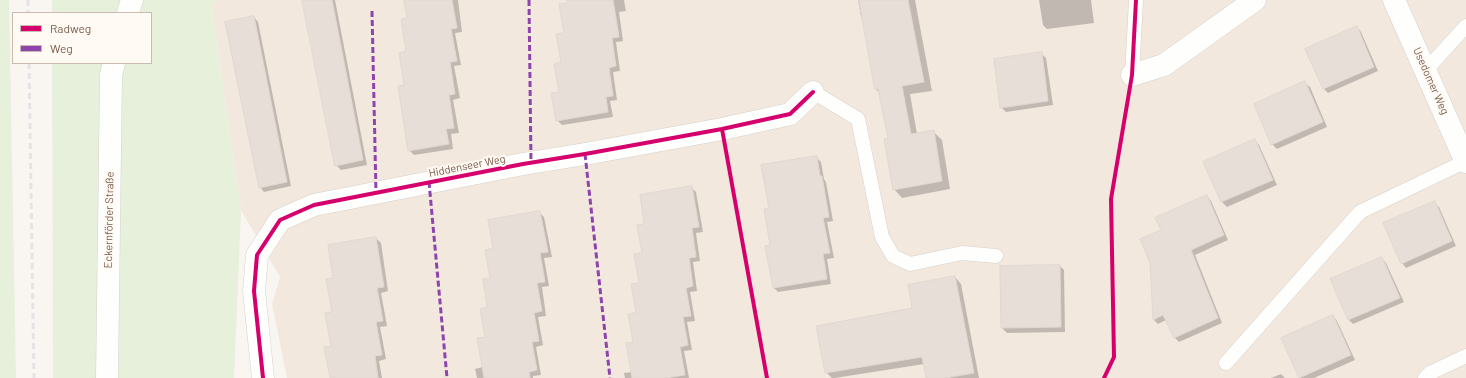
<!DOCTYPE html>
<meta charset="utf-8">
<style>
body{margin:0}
#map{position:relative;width:1466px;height:378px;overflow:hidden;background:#f9f5f0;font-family:Barlow,sans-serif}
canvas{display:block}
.legend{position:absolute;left:12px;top:12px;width:140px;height:52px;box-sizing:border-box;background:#fffaf3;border:1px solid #cabbb1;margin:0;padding:5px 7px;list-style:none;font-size:12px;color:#7a5c4d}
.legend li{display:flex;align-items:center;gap:8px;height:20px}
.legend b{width:20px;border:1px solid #cabbb1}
</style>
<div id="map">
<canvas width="1466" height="378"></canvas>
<ul class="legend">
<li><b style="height:5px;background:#d6006c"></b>Radweg</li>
<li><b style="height:5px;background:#8e44ad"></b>Weg</li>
</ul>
</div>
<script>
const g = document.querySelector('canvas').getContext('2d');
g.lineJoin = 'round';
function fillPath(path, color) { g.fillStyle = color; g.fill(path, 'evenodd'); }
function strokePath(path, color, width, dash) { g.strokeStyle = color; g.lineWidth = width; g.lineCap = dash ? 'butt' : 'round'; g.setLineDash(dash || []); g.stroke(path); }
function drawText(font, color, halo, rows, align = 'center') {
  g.font = font + ' Barlow,sans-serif'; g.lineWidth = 4; g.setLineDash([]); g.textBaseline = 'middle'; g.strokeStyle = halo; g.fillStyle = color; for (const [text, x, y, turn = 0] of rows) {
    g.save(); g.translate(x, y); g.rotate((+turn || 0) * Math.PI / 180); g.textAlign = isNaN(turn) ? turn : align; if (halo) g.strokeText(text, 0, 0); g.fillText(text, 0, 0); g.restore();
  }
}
fillPath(new Path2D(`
 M 218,0 L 1466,0 L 1466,378 L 287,378 L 272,304 L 280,277 L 241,210 L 211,4 Z`), '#f2e8de');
fillPath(new Path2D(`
 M 0,0 L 9,0 L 16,378 L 0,378 Z
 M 52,0 L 218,0 L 211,4 L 241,210 L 234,378 L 53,378 L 52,63 L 151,63 L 151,13 L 52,13 Z`), '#e7f0db');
fillPath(new Path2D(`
 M 306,0 L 335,0 L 367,165 L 341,170 L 336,165 Z
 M 405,0 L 458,0 L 462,32 L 455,33 L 461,65 L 454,66 L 460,98 L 453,100 L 459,133 L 451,134 L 453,149 L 414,155 L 409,150 L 405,86 L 408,19 Z
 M 568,0 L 624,0 L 626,11 L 619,12 L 623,41 L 616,42 L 620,71 L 613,72 L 617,100 L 610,101 L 613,117 L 562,125 L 557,120 Z
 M 858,0 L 915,0 L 932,91 L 910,94 L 917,134 L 933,131 L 942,140 L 950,189 L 902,198 L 894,189 L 889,139 L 879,93 L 876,89 L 863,19 L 861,17 Z
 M 1039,0 L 1091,0 L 1094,23 L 1047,29 L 1043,25 Z
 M 254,17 L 258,22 L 291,186 L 264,192 L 260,187 Z
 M 1357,27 L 1361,32 L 1378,71 L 1328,93 L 1324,89 Z
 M 1041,53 L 1046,58 L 1053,105 L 1006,112 L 1001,107 Z
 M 1305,83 L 1310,87 L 1327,127 L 1277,149 L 1272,144 Z
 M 1255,141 L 1259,145 L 1277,185 L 1227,207 L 1222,202 L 1204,163 Z
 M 816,157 L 821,162 L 824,179 L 826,182 L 833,221 L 827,222 L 834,258 L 827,259 L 831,284 L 778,292 L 774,288 L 770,209 Z
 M 691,187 L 696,192 L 703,232 L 696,233 L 700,261 L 693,262 L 697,291 L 690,292 L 695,321 L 687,322 L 692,350 L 684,351 L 689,378 L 625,378 L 624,373 L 632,372 L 646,225 Z
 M 1207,196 L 1211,201 L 1228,240 L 1195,255 L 1222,323 L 1179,342 L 1175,338 L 1166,320 L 1158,324 L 1154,320 L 1162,231 Z
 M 1434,202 L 1439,207 L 1456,246 L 1406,268 L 1402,263 Z
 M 539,212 L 544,217 L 552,257 L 544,258 L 549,286 L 542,287 L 546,316 L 538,317 L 543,345 L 536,347 L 541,375 L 533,376 L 533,378 L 477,378 L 475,369 L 483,367 L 494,249 Z
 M 376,238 L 381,243 L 388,291 L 381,293 L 387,326 L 380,327 L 386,359 L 379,361 L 382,378 L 331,378 L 334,279 Z
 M 1382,258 L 1386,263 L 1404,302 L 1353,324 L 1349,320 Z
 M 1060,266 L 1064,270 L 1065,332 L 1007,333 L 1002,328 L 1001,267 Z
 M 955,277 L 961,284 L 979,378 L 927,378 L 924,364 L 835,378 L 832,378 L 826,372 L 914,309 Z
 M 1333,316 L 1337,321 L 1355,360 L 1314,378 L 1300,378 L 1282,338 Z
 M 1281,374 L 1285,378 L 1271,378 Z`), '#0003');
const building = new Path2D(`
 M 302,0 L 332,0 L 363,160 L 335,166 Z
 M 404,0 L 452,0 L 457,28 L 451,29 L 457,61 L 450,62 L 455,94 L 449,95 L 454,128 L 446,129 L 449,144 L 408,151 L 398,86 L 404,85 L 399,53 L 406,51 L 401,19 L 407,18 Z
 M 567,0 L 613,0 L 619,37 L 612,38 L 616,66 L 609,68 L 613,96 L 606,97 L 608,112 L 556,121 L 551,93 L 559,92 L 554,64 L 561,62 L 556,34 L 564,33 L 559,4 L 567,3 Z
 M 859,0 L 908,0 L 924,82 L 902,86 L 911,134 L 934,130 L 942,181 L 893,190 L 884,139 L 888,138 L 878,89 L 875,89 Z
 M 254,16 L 287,182 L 259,188 L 225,22 Z
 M 1357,26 L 1374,67 L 1323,89 L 1305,49 Z
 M 1042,52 L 1048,101 L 1000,108 L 994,59 Z
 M 1305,81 L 1323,122 L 1271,145 L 1254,104 Z
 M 1255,139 L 1273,180 L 1221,202 L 1203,162 Z
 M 817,156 L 820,176 L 822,176 L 829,217 L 823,218 L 830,253 L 823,254 L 827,279 L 773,288 L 765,246 L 770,245 L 764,209 L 769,208 L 761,165 Z
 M 692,186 L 699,227 L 692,228 L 696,257 L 689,258 L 693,286 L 686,288 L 691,316 L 683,317 L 688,345 L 680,347 L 685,375 L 665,378 L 632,378 L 626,343 L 633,342 L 628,314 L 636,312 L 631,284 L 639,283 L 634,254 L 642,253 L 637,225 L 644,224 L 640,195 Z
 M 1207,195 L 1224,235 L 1191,250 L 1218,318 L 1174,338 L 1163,315 L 1153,320 L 1150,263 L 1140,239 L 1161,230 L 1155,218 Z
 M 1435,201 L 1452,241 L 1401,264 L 1383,223 Z
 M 540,211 L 548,252 L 540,253 L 545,282 L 537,283 L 542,311 L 534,313 L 539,341 L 532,342 L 537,370 L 529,372 L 530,378 L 484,378 L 477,338 L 485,337 L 480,309 L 487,307 L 483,279 L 490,278 L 485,250 L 493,248 L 488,220 Z
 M 376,237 L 384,287 L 377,288 L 383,321 L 376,322 L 382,355 L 375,356 L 378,378 L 330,378 L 324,347 L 331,346 L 325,313 L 332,312 L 326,279 L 333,278 L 328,245 Z
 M 1382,257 L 1400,298 L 1348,320 L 1330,279 Z
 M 1060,265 L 1061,327 L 1001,328 L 1000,266 Z
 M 955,276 L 974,373 L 945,378 L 926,378 L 922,357 L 825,373 L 816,326 L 912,308 L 908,285 Z
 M 1333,315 L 1351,355 L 1299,378 L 1281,338 Z`);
fillPath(building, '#e6ded7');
strokePath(building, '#e2d8d2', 1);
const service = new Path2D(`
 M 1426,70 L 1466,26
 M 1132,75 L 1136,0
 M 813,92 L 858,119 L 882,237 L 893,256 L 910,264 L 962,253 L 996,256
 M 1226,363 L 1360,212 L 1466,161
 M 1425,378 L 1430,373 L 1466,356`);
const minor = new Path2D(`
 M 1394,0 L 1466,162
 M 1132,75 L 1164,65 L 1255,0
 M 263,378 L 254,291 L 257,255 L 280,220 L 314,205 L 523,164 L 585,154 L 722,129 L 790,114 L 813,92`);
const tertiary = new Path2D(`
 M 128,13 L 132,0
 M 107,378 L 111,75 L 114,63`);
strokePath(service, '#d7d1cb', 15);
strokePath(minor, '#d7d1cb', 23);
strokePath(tertiary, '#d7d1cb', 23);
strokePath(service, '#fefefd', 14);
strokePath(minor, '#fefefd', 22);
strokePath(tertiary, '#fefefd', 22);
strokePath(new Path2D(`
 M 28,0 L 28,13
 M 29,63 L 34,378`), '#e6e3e7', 3, [6, 4]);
strokePath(new Path2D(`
 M 529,0 L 531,163
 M 372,11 L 376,193
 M 585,154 L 610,378
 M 429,182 L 447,378`), '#8e44ad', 3, [6, 3]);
strokePath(new Path2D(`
 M 722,129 L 767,378
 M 263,378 L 254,291 L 257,255 L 280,220 L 314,205 L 523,164 L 585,154 L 722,129 L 790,114 L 813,92
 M 1104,378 L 1114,357 L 1111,199 L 1132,75 L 1136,0`), '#d6006c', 4);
drawText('11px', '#7a5c4d', '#fffaf3', [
 ["Usedomer Weg",1431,81,66],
 ["Hiddenseer Weg",467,166,-11],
 ["Eckernförder Straße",109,220,-89]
]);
</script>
